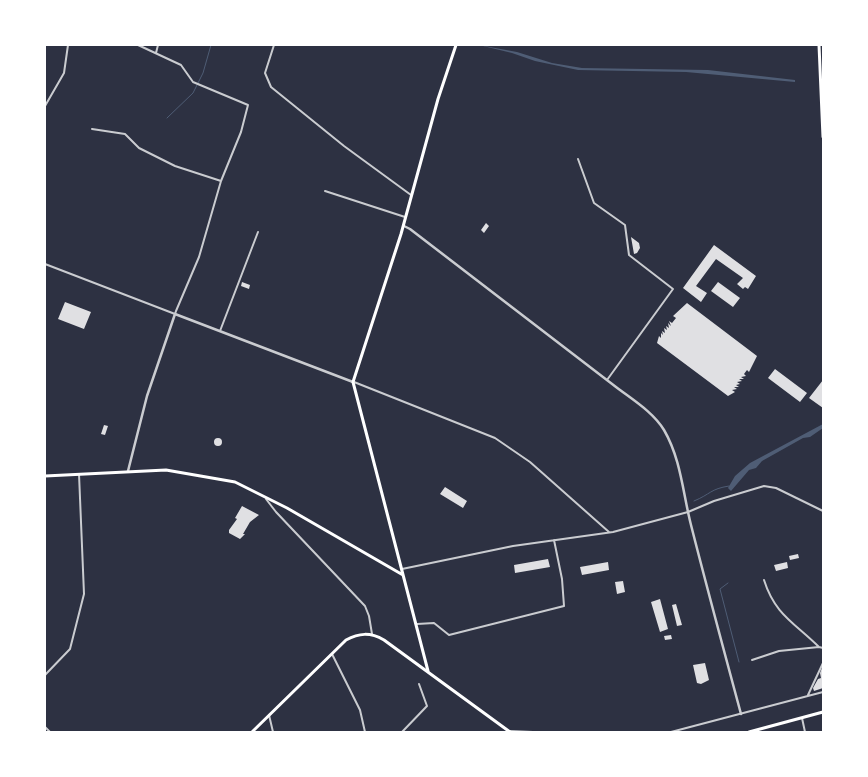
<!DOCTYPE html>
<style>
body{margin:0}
#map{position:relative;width:868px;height:777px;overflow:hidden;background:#2d3142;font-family:"Source Sans 3",sans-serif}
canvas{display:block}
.frame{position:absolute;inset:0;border:46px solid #fff;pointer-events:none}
</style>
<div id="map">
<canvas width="868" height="777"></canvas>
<div class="frame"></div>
</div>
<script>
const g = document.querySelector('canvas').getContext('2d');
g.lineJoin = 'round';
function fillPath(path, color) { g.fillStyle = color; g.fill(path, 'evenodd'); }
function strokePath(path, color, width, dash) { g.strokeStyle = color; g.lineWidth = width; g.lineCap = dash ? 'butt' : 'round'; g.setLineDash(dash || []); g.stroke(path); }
fillPath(new Path2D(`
 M 479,45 L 517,52 L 552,63 L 582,68 L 708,70 L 795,80 L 795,82 L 686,72 L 578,70 L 535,61 L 512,53 Z
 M 823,424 L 823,428 L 810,437 L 803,438 L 762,461 L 756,468 L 749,470 L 731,491 L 728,488 L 735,476 L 750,463 Z`), '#4f5d75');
strokePath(new Path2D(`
 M 167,118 L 193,93 L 203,73 L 211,45
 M 816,431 L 823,427
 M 694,501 C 711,494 710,489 729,486
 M 728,583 L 720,589 L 739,662`), '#4f5d75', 1);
fillPath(new Path2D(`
 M 486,223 L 489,226 L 484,233 L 481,230 Z
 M 631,237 L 639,243 L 640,248 L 637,253 L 634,254 Z
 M 714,245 L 756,276 L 748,289 L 745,287 L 743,289 L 737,284 L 743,278 L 716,259 L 696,286 L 707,293 L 701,302 L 683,288 Z
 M 242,282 L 250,285 L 249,289 L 241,286 Z
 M 718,282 L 740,298 L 733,307 L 711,291 Z
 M 65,302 L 91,312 L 84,329 L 58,319 Z
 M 687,303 L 757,356 L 749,372 L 747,370 L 744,374 L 746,376 L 741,377 L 744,379 L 739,379 L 742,381 L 737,382 L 740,384 L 736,385 L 739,387 L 734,387 L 737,389 L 732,390 L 735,392 L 728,396 L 657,343 L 659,336 L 661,338 L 661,333 L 663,335 L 662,331 L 665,333 L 664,328 L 667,330 L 666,326 L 669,328 L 668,323 L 671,326 L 669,321 L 672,323 L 676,318 L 673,316 Z
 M 775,369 L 807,393 L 800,402 L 768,378 Z
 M 823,380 L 823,408 L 809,398 Z
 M 104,425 L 108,426 L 105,435 L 101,434 Z
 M214 442a4 4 0 1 1 8 0a4 4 0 1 1-8 0Z
 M 445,487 L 467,501 L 463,508 L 440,494 Z
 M 242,506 L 259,515 L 250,522 L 243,534 L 245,534 L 240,539 L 229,533 L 229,530 L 237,519 L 235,518 Z
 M 798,554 L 799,558 L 790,560 L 789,556 Z
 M 548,559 L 550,567 L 515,573 L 514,565 Z
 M 608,562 L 609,570 L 582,575 L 580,567 Z
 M 787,562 L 788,568 L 776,571 L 774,565 Z
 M 623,581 L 625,592 L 617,594 L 615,582 Z
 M 660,599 L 668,629 L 660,632 L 651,602 Z
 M 676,604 L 682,625 L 677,626 L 672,605 Z
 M 671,635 L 672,639 L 665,640 L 664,636 Z
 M 705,663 L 709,680 L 701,684 L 697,683 L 693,665 Z
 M 823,665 L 823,688 L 814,691 L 813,688 L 818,679 L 821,678 L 820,673 Z`), '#e0e0e3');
strokePath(new Path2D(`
 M 274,45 L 265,73 L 271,87 L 344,146 L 411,195
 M 156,53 L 158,45
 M 45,106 L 64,73 L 68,45
 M 92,129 L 125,134 L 139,148 L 175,166 L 221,181
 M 578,159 L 594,203 L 625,225 L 629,255 L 673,289 L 607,380
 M 325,191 L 405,217
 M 45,264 L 175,314 L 176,311 L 199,257 L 221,181 L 241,132 L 248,105 L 193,82 L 181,65 L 138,45
 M 220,331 L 258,232
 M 354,382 L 495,438 L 530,462 L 609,532
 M 266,499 L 276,512 L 365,606 L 369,616 L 372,634
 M 402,569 L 513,546 L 613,532 L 688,512 L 714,501 L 764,486 L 776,488 L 823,511
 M 764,580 C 775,615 795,623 819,647
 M 417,624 L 434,623 L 449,635 L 564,606 L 562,579 L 554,540
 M 332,654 L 360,710 L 365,732
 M 752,660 L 779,651 L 819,647 L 823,648
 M 45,675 L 70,649 L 84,594 L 79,474
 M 808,695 L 823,663
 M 269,715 L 273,732
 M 802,718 L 805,732
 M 45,727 L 50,732
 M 510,731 L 533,732
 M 402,732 L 427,706 L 419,684
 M 671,732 L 823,692`), '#caccd0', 2);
strokePath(new Path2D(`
 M 404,226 L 410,229 L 616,387 C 633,400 653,412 664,430 C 681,459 683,494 691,525 C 707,588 724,651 741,714
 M 128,471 L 147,396 L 175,314 L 353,382`), '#caccd0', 2.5);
strokePath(new Path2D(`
 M 45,476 L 166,470 L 235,482 L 287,508 L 403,575
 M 428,671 L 353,382 L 401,234 L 438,99 L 456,45`), '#fff', 3);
strokePath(new Path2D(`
 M 819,45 L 823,137
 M 252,732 L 346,640 C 359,633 370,632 384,640 L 510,732
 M 749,732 L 823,712`), '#fff', 3);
</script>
